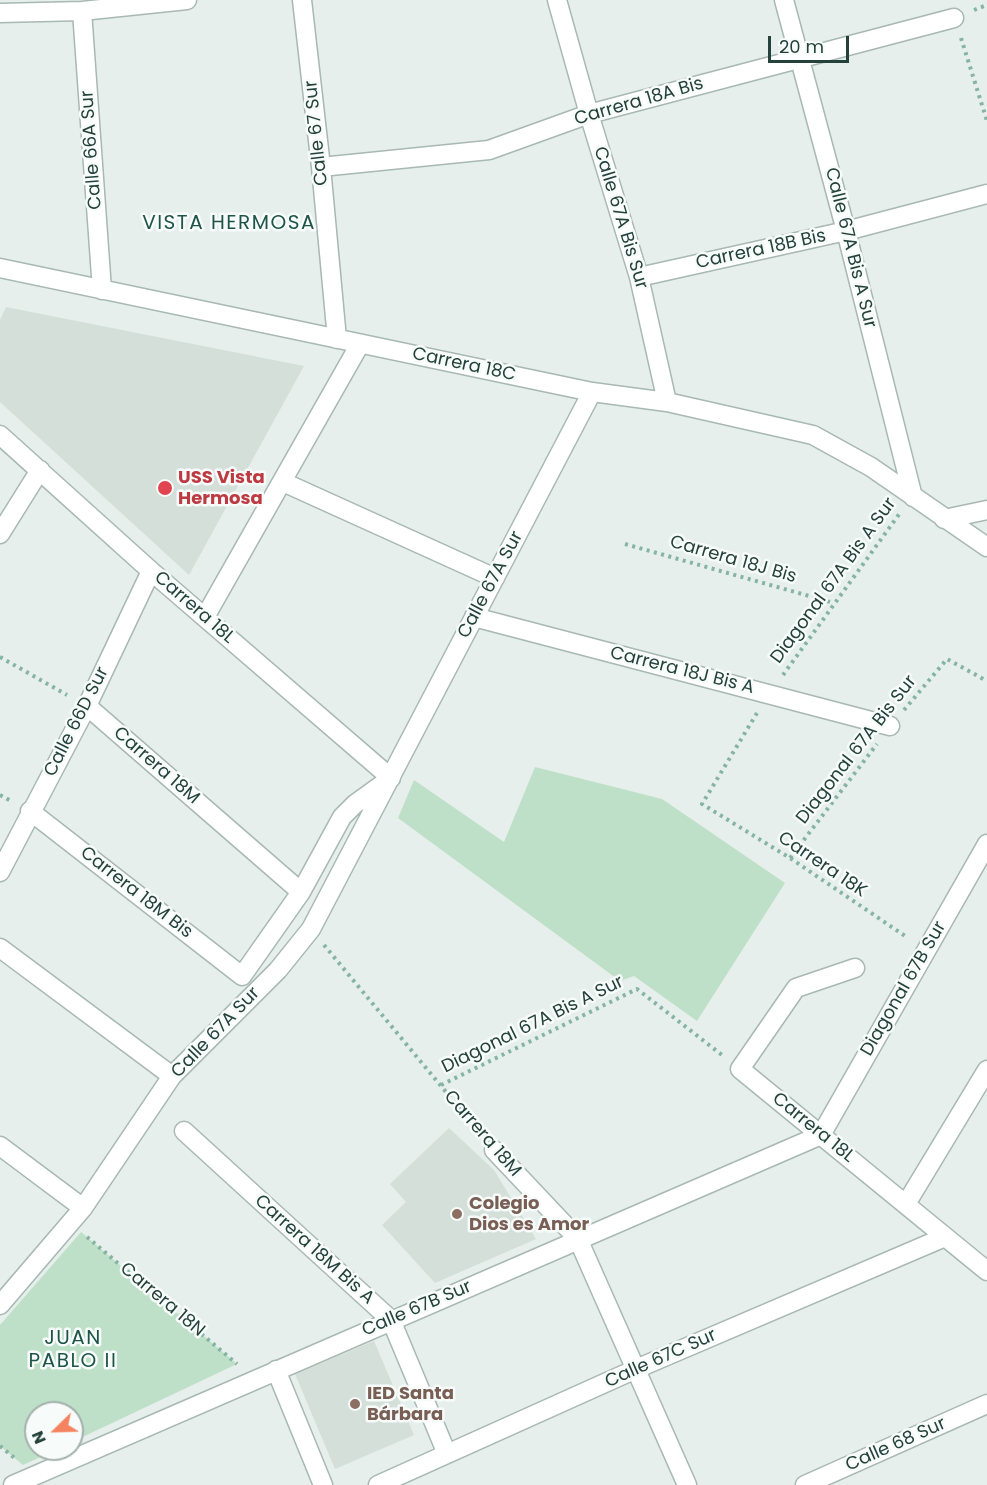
<!DOCTYPE html>
<meta charset="utf-8">
<style>
body{margin:0}
#map{position:relative;width:987px;height:1485px;overflow:hidden;background:#e6efeb;font-family:Poppins,sans-serif}
canvas{display:block}
.north{position:absolute;left:24px;top:1401px;width:60px;height:60px;box-sizing:border-box;background:#f7fbf9;border:2px solid #a3b1ad;border-radius:50%;rotate:247deg;font-size:16px;font-weight:700;line-height:24px;text-align:center;color:#24423a}
.north::after{content:'';display:block;margin:auto;width:21px;height:27px;background:#f4845f;clip-path:polygon(50% 0,100% 100%,50% 72%,0 100%)}
.scale{position:absolute;left:768px;top:36px;width:81px;height:27px;box-sizing:border-box;border:3px solid #24423a;border-top:0;padding-left:8px;font-size:18px;line-height:21px;white-space:nowrap;color:#24423a;-webkit-text-stroke:4px #f7fbf9;paint-order:stroke}
</style>
<div id="map">
<canvas width="987" height="1485"></canvas>
<div class="north">N</div>
<div class="scale">20 m</div>
</div>
<script>
const g = document.querySelector('canvas').getContext('2d');
g.lineJoin = 'round';
function fillPath(path, color) { g.fillStyle = color; g.fill(path, 'evenodd'); }
function strokePath(path, color, width, dash) { g.strokeStyle = color; g.lineWidth = width; g.lineCap = dash ? 'butt' : 'round'; g.setLineDash(dash || []); g.stroke(path); }
function drawText(font, color, halo, rows, align = 'center') {
  g.font = font + ' Poppins,sans-serif'; g.lineWidth = 5; g.setLineDash([]); g.textBaseline = 'middle'; g.strokeStyle = halo; g.fillStyle = color; for (const [text, x, y, turn = 0] of rows) {
    g.save(); g.translate(x, y); g.rotate((+turn || 0) * Math.PI / 180); g.textAlign = isNaN(turn) ? turn : align; if (halo) g.strokeText(text, 0, 0); g.fillText(text, 0, 0); g.restore();
  }
}
fillPath(new Path2D(`
 M 6,307 L 304,366 L 189,575 L 0,402 L 0,320 Z
 M 449,1128 L 494,1170 L 536,1239 L 435,1283 L 382,1225 L 406,1202 L 390,1184 Z
 M 374,1341 L 414,1435 L 335,1469 L 295,1374 Z`), '#d4dfda');
fillPath(new Path2D(`
 M 535,767 L 662,799 L 785,883 L 697,1021 L 634,976 L 620,981 L 398,818 L 414,780 L 504,842 Z
 M 81,1232 L 237,1364 L 72,1442 L 72,1413 L 36,1413 L 36,1449 L 58,1449 L 23,1465 L 0,1446 L 0,1325 Z`), '#bfe0c8');
const minor = new Path2D(`
 M 302,0 L 321,167 L 337,339
 M 557,0 L 589,114 L 639,277 L 667,402
 M 784,0 L 846,231 L 913,497
 M 82,11 L 102,290
 M 0,13 L 82,11 L 187,0
 M 321,167 L 489,150 L 589,114 L 954,18
 M 0,268 L 592,392 L 667,402 L 813,435 L 871,467 L 987,547
 M 639,277 L 846,231 L 987,194
 M 0,435 L 151,571 L 391,778 L 355,804 L 342,817 L 301,892 L 242,976 L 30,811
 M 283,482 L 495,578
 M 944,519 L 987,510
 M 0,534 L 40,470
 M 205,617 L 360,344
 M 474,617 L 890,726
 M 87,706 L 301,892
 M 0,872 L 87,706 L 151,571
 M 0,948 L 172,1076
 M 855,968 L 796,988 L 740,1069 L 987,1271
 M 184,1131 L 391,1320 L 447,1454
 M 0,1146 L 83,1208
 M 494,1150 L 578,1239 L 687,1485
 M 906,1204 L 987,1070
 M 0,1305 L 83,1208 L 172,1076 L 278,970 L 311,929 L 592,392
 M 276,1370 L 323,1485
 M 13,1485 L 821,1135 L 987,844
 M 378,1485 L 636,1369 L 945,1237
 M 805,1485 L 987,1404`);
strokePath(minor, '#a8b8b2', 21);
strokePath(new Path2D(`
 M 974,10 L 987,5
 M 961,38 L 987,121
 M 625,544 L 834,603
 M 0,657 L 67,695
 M 783,675 L 900,513
 M 904,710 L 947,659 L 987,681
 M 757,713 L 702,804 L 790,858 L 908,938
 M 0,795 L 11,801
 M 790,858 L 877,744
 M 324,945 L 480,1133
 M 441,1085 L 637,989 L 722,1055
 M 87,1237 L 237,1364
 M 0,1446 L 17,1460`), '#86b3a5', 4, [3, 4.5]);
strokePath(minor, '#fff', 18);
for (const [x, y, r, color] of [
 [165,488,8,"#e0444e"],
 [457,1214,6,"#8d6e63"],
 [355,1404,6,"#8d6e63"]
]) { const dot = new Path2D(); dot.arc(x, y, r, 0, 2 * Math.PI); g.fillStyle = color; g.fill(dot); strokePath(dot, '#f7fbf9', 2); }
drawText('18px', '#24423a', '#f7fbf9', [
 ["Carrera 18A Bis",639,102,-16],
 ["Calle 67 Sur",317,133,-96],
 ["Calle 66A Sur",92,150,-94],
 ["Calle 67A Bis Sur",620,218,73],
 ["Calle 67A Bis A Sur",850,248,76],
 ["Carrera 18B Bis",761,250,-12],
 ["Carrera 18C",464,365,12],
 ["Carrera 18J Bis",733,560,16],
 ["Diagonal 67A Bis A Sur",834,581,-54],
 ["Calle 67A Sur",491,585,-62],
 ["Carrera 18L",194,608,41],
 ["Carrera 18J Bis A",682,671,14],
 ["Calle 66D Sur",77,722,-63],
 ["Diagonal 67A Bis Sur",857,750,-52],
 ["Carrera 18M",156,766,41],
 ["Carrera 18K",822,865,34],
 ["Carrera 18M Bis",136,893,38],
 ["Diagonal 67B Sur",904,989,-60],
 ["Diagonal 67A Bis A Sur",533,1025,-26],
 ["Calle 67A Sur",216,1033,-46],
 ["Carrera 18L",813,1128,39],
 ["Carrera 18M",482,1134,49],
 ["Carrera 18M Bis A",314,1250,42],
 ["Carrera 18N",162,1300,40],
 ["Calle 67B Sur",417,1309,-23],
 ["Calle 67C Sur",661,1359,-24],
 ["Calle 68 Sur",896,1445,-24]
]);
drawText('bold 18px', '#be3a42', '#f7fbf9', [
 ["USS Vista",178,478],
 ["Hermosa",178,499]
], 'left');
drawText('bold 18px', '#785e54', '#f7fbf9', [
 ["Colegio",469,1204],
 ["Dios es Amor",469,1225],
 ["IED Santa",367,1394],
 ["Bárbara",367,1415]
], 'left');
g.letterSpacing = '1.5px';
drawText('20px', '#1f5548', '#f7fbf9', [
 ["VISTA HERMOSA",229,224],
 ["JUAN",73,1339],
 ["PABLO II",73,1362]
]);
g.letterSpacing = '0px';
</script>
